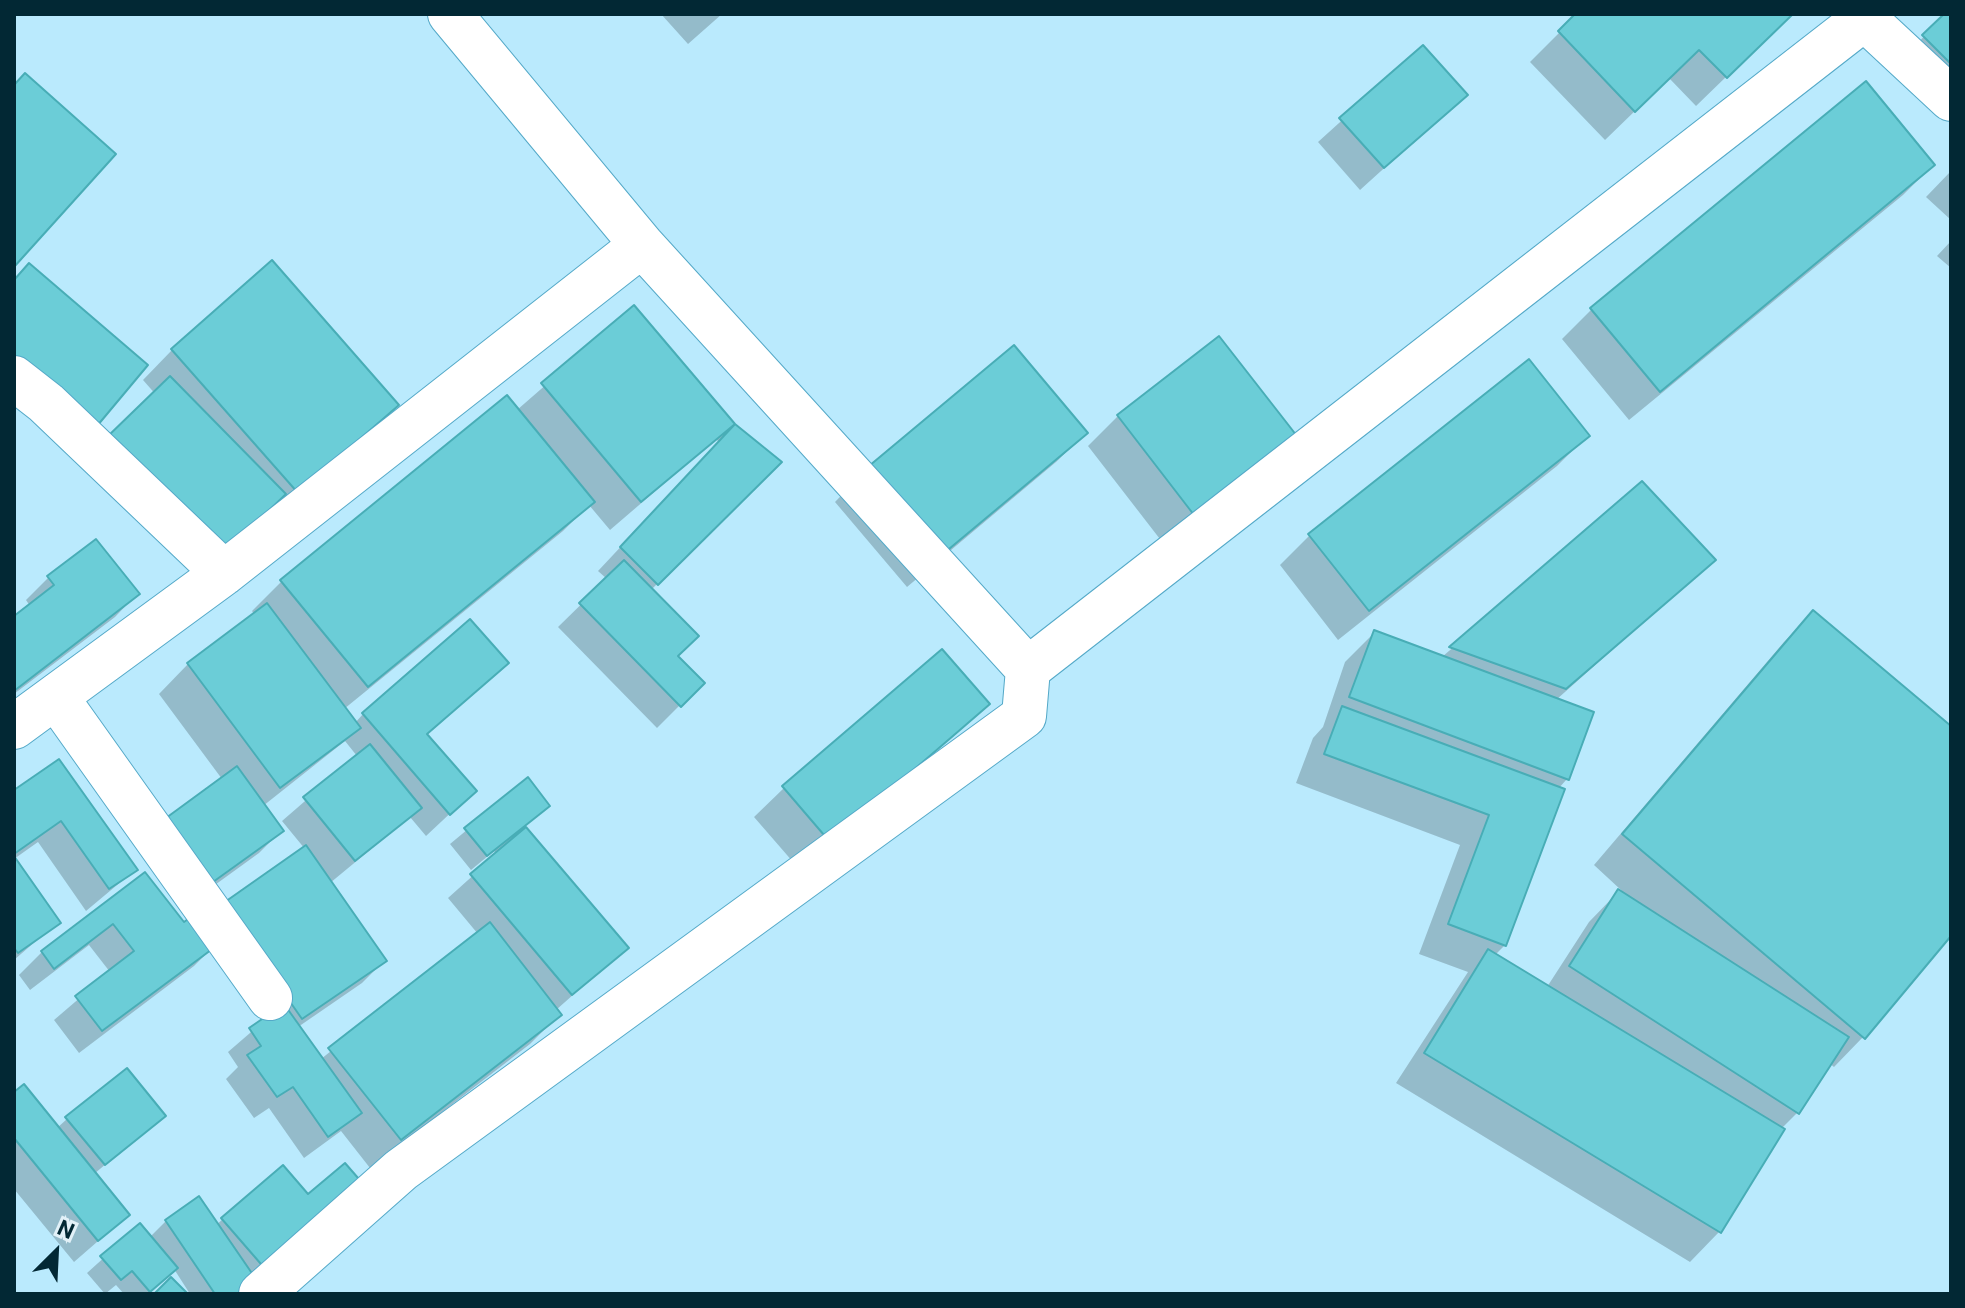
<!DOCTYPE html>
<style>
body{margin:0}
#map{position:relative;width:1965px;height:1308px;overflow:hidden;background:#baeafd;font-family:Roboto,sans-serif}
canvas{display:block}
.frame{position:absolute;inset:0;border:16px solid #022834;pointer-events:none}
.north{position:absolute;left:16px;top:1212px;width:80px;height:80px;-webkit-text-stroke:6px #e2f1f8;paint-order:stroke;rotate:24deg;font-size:22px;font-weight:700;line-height:32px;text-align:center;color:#022834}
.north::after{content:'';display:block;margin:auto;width:28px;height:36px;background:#022834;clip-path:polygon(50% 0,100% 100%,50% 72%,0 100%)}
</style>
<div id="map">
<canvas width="1965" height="1308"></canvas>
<div class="frame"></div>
<div class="north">N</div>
</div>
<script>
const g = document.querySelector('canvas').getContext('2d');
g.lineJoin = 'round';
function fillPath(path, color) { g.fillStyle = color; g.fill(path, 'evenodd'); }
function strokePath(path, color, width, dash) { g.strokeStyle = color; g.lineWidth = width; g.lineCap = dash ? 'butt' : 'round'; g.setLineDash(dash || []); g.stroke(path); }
fillPath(new Path2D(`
 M 661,14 L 722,14 L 688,44 Z
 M 1578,14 L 1791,14 L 1696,106 L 1669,78 L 1605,140 L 1530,62 Z
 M 1947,14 L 1951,14 L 1951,123 L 1894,66 Z
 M 1423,47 L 1465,95 L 1360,190 L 1318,142 Z
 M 1933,165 L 1903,195 L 1629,420 L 1562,339 L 1592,309 Z
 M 1951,171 L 1951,220 L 1926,197 Z
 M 1951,241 L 1951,268 L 1937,256 Z
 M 634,308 L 733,425 L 779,462 L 651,590 L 676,657 L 702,683 L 657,728 L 558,627 L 607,579 L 598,571 L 719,442 L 716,439 L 610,530 L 589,505 L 563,531 L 344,709 L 355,723 L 363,714 L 506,663 L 426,736 L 474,791 L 426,836 L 410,817 L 330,883 L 384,961 L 362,983 L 298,1027 L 321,1059 L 478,934 L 448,898 L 497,854 L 494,851 L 471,870 L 450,844 L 527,780 L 548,806 L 524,827 L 626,948 L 556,1010 L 560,1014 L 530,1044 L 370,1168 L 341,1131 L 304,1158 L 269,1108 L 254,1118 L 226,1079 L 238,1067 L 228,1052 L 265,1020 L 213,947 L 194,966 L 79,1053 L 54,1020 L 110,972 L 89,945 L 30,990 L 19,975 L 42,952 L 145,875 L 183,925 L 203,925 L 305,849 L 282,821 L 357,756 L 345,741 L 263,806 L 282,830 L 259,853 L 190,903 L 222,779 L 159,694 L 188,664 L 255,615 L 252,611 L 282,581 L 517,410 Z
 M 172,350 L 396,405 L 267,521 L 143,380 Z
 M 1528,362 L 1587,436 L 1557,466 L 1338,640 L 1280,565 L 1309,536 Z
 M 1118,416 L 1294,436 L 1163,543 L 1088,446 Z
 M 1086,433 L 1056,462 L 907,587 L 835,502 L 864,472 Z
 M 1642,484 L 1713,560 L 1556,700 L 1567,779 L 1558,789 L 1505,945 L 1495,955 L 1547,987 L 1589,922 L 1618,892 L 1634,902 L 1594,865 L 1784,642 L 1813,613 L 1951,729 L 1951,933 L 1863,1037 L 1834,1067 L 1829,1063 L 1797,1113 L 1781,1129 L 1719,1232 L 1690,1262 L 1396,1083 L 1468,972 L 1419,954 L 1460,845 L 1296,783 L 1313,738 L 1323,727 L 1345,662 L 1375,632 L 1442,657 Z
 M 48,578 L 137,594 L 115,617 L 14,694 L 14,619 L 30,606 L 26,600 Z
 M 988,704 L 800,870 L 754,817 L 784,788 Z
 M 58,762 L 135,870 L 86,911 L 38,842 L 14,859 L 14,792 Z
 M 14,859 L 58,922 L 14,960 Z
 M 14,1094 L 57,1128 L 67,1119 L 163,1116 L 94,1174 L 128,1215 L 74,1262 L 14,1189 Z
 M 283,1168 L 308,1197 L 248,1294 L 190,1294 L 174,1269 L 147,1294 L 124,1294 L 116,1285 L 105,1294 L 87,1273 L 139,1226 L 149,1238 L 166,1221 L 216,1225 Z`), '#0003');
const building = new Path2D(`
 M 1575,14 L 1793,14 L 1727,78 L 1699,50 L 1635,112 L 1558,31 Z
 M 1944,14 L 1951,14 L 1951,64 L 1922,35 Z
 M 1423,45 L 1468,95 L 1384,168 L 1339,118 Z
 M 25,73 L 116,154 L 14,267 L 14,85 Z
 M 1866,81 L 1935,165 L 1660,392 L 1590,308 Z
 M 272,260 L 399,405 L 298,493 L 171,349 Z
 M 29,263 L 148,365 L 97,426 L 14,356 L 14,280 Z
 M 634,305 L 735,424 L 641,502 L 541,383 Z
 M 1219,336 L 1297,436 L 1194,515 L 1117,415 Z
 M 1014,345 L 1088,433 L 937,559 L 863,471 Z
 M 1529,359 L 1590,436 L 1369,611 L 1308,534 Z
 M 170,376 L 286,494 L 222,556 L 106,438 Z
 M 507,395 L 595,502 L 368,687 L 280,580 Z
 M 735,424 L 782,462 L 658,585 L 620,547 Z
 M 1642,481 L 1716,560 L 1566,689 L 1449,647 Z
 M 96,539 L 140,594 L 14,691 L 14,616 L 54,585 L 47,576 Z
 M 624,560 L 699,636 L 678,656 L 705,683 L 681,707 L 579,603 Z
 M 267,603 L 361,728 L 280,788 L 187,663 Z
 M 1813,610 L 1951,726 L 1951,936 L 1865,1039 L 1622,834 Z
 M 470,619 L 509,663 L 427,734 L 477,791 L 450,815 L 362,713 Z
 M 1374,630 L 1594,712 L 1569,780 L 1349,697 Z
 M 942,649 L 990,704 L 830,842 L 782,786 Z
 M 1342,706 L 1565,789 L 1506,946 L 1448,924 L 1489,815 L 1324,754 Z
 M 370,744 L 422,808 L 355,861 L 303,797 Z
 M 59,759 L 138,870 L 109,889 L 61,821 L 14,854 L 14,790 Z
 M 237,766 L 284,831 L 213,882 L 166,818 Z
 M 528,777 L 550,806 L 487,856 L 464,828 Z
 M 526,827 L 629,948 L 572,995 L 470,874 Z
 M 306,845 L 387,961 L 302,1019 L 222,904 Z
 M 14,856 L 61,923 L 18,953 L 14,948 Z
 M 145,872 L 184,922 L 196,913 L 219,944 L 102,1031 L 75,996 L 134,951 L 113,924 L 54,969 L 41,951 Z
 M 1618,889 L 1849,1037 L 1799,1114 L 1569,966 Z
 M 490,922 L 562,1015 L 401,1140 L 328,1048 Z
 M 1488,949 L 1785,1129 L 1721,1233 L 1424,1053 Z
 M 284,1004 L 362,1113 L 328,1137 L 293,1087 L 277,1097 L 247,1055 L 261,1046 L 249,1028 Z
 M 127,1068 L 166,1116 L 105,1165 L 65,1117 Z
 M 24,1084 L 130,1215 L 98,1241 L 14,1138 L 14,1092 Z
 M 345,1163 L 365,1186 L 267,1271 L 221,1218 L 283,1165 L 308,1194 Z
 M 199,1196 L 260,1285 L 247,1294 L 215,1294 L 165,1220 Z
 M 140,1223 L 178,1268 L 150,1292 L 132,1271 L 121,1280 L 100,1256 Z
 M 171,1277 L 188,1294 L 154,1294 Z`);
fillPath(building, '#6bcdd7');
strokePath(building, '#48adb6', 2);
const minor = new Path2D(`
 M 450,14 L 642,245 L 1028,669 L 1870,14
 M 1864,18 L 1951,99
 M 14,378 L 46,403 L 224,573
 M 56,697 L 270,998
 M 14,727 L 224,573 L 642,245
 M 261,1294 L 401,1170 L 1024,716 L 1028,669`);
strokePath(minor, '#54a9c8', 46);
strokePath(minor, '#fff', 44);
</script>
